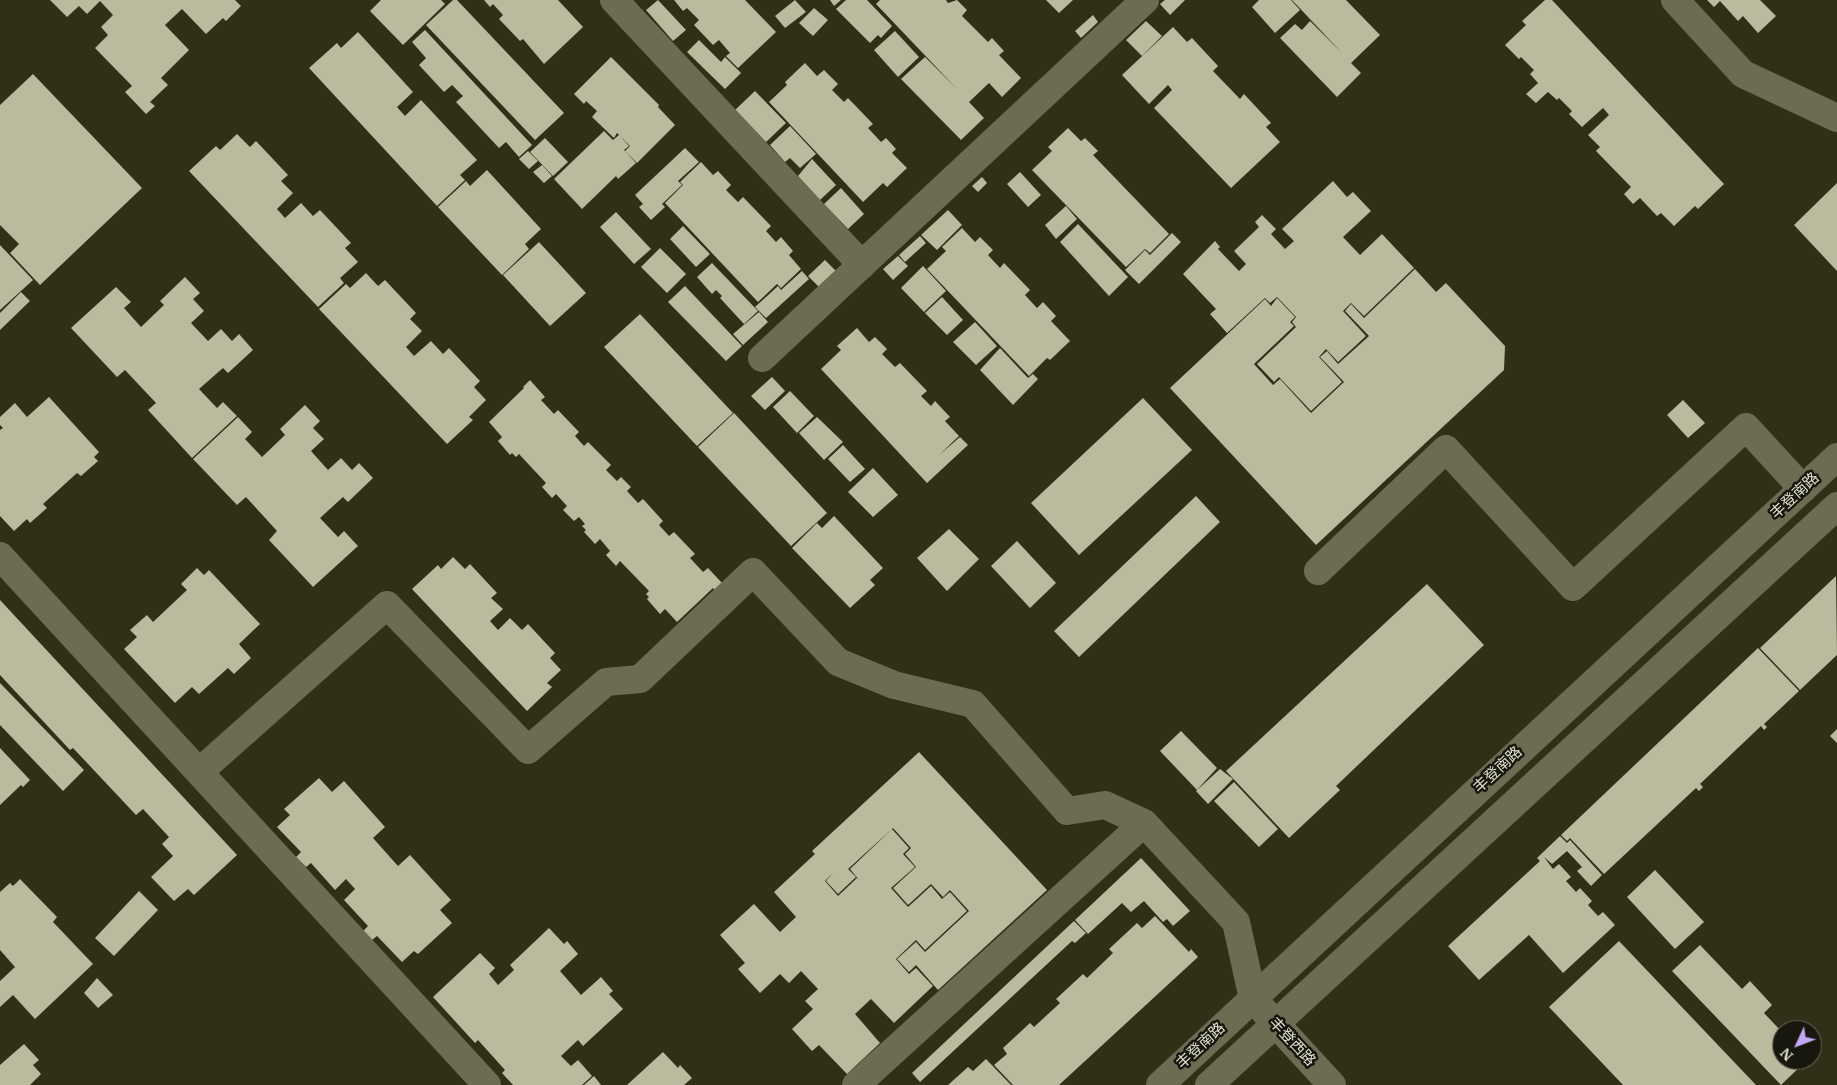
<!DOCTYPE html>
<meta charset="utf-8">
<style>
body{margin:0}
#map{position:relative;width:1837px;height:1085px;overflow:hidden;background:#302f18;font-family:Merriweather,serif}
canvas{display:block}
.north{position:absolute;left:1772px;top:1020px;width:50px;height:50px;box-sizing:border-box;background:#17170d;border:1px solid #67675c;border-radius:50%;rotate:227deg;font-size:14px;font-weight:700;line-height:20px;text-align:center;color:#e0e0d2}
.north::after{content:'';display:block;margin:auto;width:18px;height:22px;background:#c2a8f3;clip-path:polygon(50% 0,100% 100%,50% 72%,0 100%)}
</style>
<div id="map">
<canvas width="1837" height="1085"></canvas>
<div class="north">N</div>
</div>
<script>
const g = document.querySelector('canvas').getContext('2d');
g.lineJoin = 'round';
function fillPath(path, color) { g.fillStyle = color; g.fill(path, 'evenodd'); }
function strokePath(path, color, width, dash) { g.strokeStyle = color; g.lineWidth = width; g.lineCap = dash ? 'butt' : 'round'; g.setLineDash(dash || []); g.stroke(path); }
function drawText(font, color, halo, rows, align = 'center') {
  g.font = font + ' Merriweather,"Noto Sans SC",serif'; g.lineWidth = 5; g.setLineDash([]); g.textBaseline = 'middle'; g.strokeStyle = halo; g.fillStyle = color; for (const [text, x, y, turn = 0] of rows) {
    g.save(); g.translate(x, y); g.rotate((+turn || 0) * Math.PI / 180); g.textAlign = isNaN(turn) ? turn : align; if (halo) g.strokeText(text, 0, 0); g.fillText(text, 0, 0); g.restore();
  }
}
fillPath(new Path2D(`
 M 50,0 L 235,0 L 241,6 L 226,21 L 223,18 L 206,34 L 182,9 L 165,25 L 189,50 L 161,78 L 168,85 L 150,102 L 155,106 L 146,114 L 125,92 L 132,86 L 95,48 L 108,35 L 101,27 L 113,15 L 100,1 L 87,14 L 79,6 L 67,17 Z
 M 381,0 L 441,0 L 445,4 L 403,45 L 370,11 Z
 M 453,0 L 457,0 L 564,113 L 535,140 L 426,25 Z
 M 484,0 L 558,0 L 583,27 L 544,64 L 523,39 L 520,41 L 499,19 L 503,15 L 493,4 L 490,7 Z
 M 658,0 L 686,30 L 673,41 L 646,10 Z
 M 674,0 L 745,0 L 776,32 L 738,68 L 726,56 L 730,53 L 719,40 L 713,45 L 694,25 L 699,20 L 687,8 L 683,11 Z
 M 795,0 L 806,12 L 785,28 L 775,16 Z
 M 830,0 L 841,0 L 834,6 Z
 M 846,0 L 867,0 L 892,26 L 881,38 L 878,35 L 870,43 L 836,9 Z
 M 880,0 L 946,0 L 948,3 L 957,0 L 967,10 L 962,16 L 988,42 L 992,38 L 1004,51 L 999,55 L 1021,78 L 1002,97 L 989,83 L 969,102 L 984,118 L 961,140 L 901,79 L 925,57 L 957,89 L 876,4 Z
 M 1046,0 L 1073,0 L 1059,13 Z
 M 1165,0 L 1185,0 L 1170,15 L 1160,4 Z
 M 1259,0 L 1291,0 L 1300,10 L 1275,33 L 1252,7 Z
 M 1292,0 L 1346,0 L 1380,35 L 1351,63 L 1361,73 L 1337,97 L 1280,38 L 1295,24 L 1302,30 L 1310,21 L 1342,53 Z
 M 1545,0 L 1552,0 L 1724,184 L 1698,209 L 1695,206 L 1674,226 L 1661,213 L 1657,216 L 1640,198 L 1633,204 L 1624,194 L 1631,187 L 1596,151 L 1600,147 L 1588,135 L 1609,115 L 1603,108 L 1582,127 L 1569,114 L 1572,111 L 1559,98 L 1557,100 L 1548,92 L 1536,103 L 1526,94 L 1538,83 L 1530,74 L 1534,70 L 1521,57 L 1519,59 L 1505,45 L 1526,25 L 1522,21 Z
 M 1707,0 L 1760,0 L 1776,16 L 1758,33 L 1743,16 L 1738,21 L 1720,1 L 1714,7 Z
 M 814,8 L 828,20 L 813,36 L 799,23 Z
 M 1093,15 L 1098,22 L 1081,38 L 1075,31 Z
 M 1146,21 L 1162,36 L 1142,56 L 1126,40 Z
 M 1173,27 L 1187,42 L 1192,38 L 1218,66 L 1213,71 L 1240,99 L 1244,94 L 1271,123 L 1266,127 L 1280,142 L 1231,188 L 1154,108 L 1172,90 L 1168,85 L 1149,104 L 1122,75 Z
 M 425,30 L 532,145 L 519,157 L 506,142 L 499,148 L 456,102 L 463,96 L 452,85 L 444,92 L 419,65 L 426,58 L 412,42 Z
 M 895,31 L 919,57 L 898,77 L 874,50 Z
 M 358,32 L 413,92 L 397,107 L 405,116 L 421,100 L 477,160 L 460,175 L 465,180 L 437,206 L 309,68 L 337,43 L 341,48 Z
 M 699,40 L 721,62 L 725,57 L 741,73 L 725,89 L 687,52 Z
 M 611,57 L 659,105 L 658,107 L 675,125 L 637,163 L 625,151 L 630,146 L 617,133 L 614,138 L 592,117 L 597,111 L 586,101 L 584,104 L 574,94 Z
 M 805,63 L 817,76 L 824,70 L 838,84 L 832,90 L 844,102 L 848,98 L 873,124 L 868,128 L 881,142 L 886,138 L 896,149 L 892,153 L 907,168 L 887,187 L 883,183 L 863,202 L 769,102 L 787,85 L 785,82 Z
 M 33,74 L 142,188 L 40,285 L 10,253 L 19,244 L 0,225 L 0,105 Z
 M 755,91 L 786,123 L 766,142 L 735,110 Z
 M 790,126 L 816,154 L 800,168 L 790,158 L 785,162 L 770,145 Z
 M 1068,128 L 1081,141 L 1085,138 L 1098,151 L 1093,155 L 1169,234 L 1150,253 L 1145,249 L 1126,267 L 1032,170 L 1052,151 L 1048,147 Z
 M 604,131 L 613,140 L 619,135 L 629,146 L 624,150 L 636,163 L 618,179 L 616,176 L 582,209 L 554,179 Z
 M 237,134 L 250,147 L 256,141 L 288,175 L 281,181 L 293,193 L 277,209 L 285,218 L 301,203 L 313,216 L 320,210 L 351,243 L 345,248 L 358,262 L 340,278 L 344,283 L 318,307 L 189,171 L 216,146 L 220,150 Z
 M 545,138 L 568,162 L 553,176 L 530,152 Z
 M 685,148 L 699,162 L 678,181 L 682,185 L 662,204 L 665,207 L 651,220 L 639,207 L 643,204 L 635,195 Z
 M 528,151 L 538,161 L 529,169 L 519,159 Z
 M 812,159 L 836,185 L 820,200 L 798,176 Z
 M 701,162 L 713,175 L 718,171 L 731,185 L 726,190 L 738,202 L 743,197 L 771,226 L 766,231 L 776,242 L 781,237 L 793,251 L 789,255 L 801,269 L 781,288 L 777,284 L 758,302 L 665,203 L 683,185 L 680,182 Z
 M 542,165 L 552,176 L 544,183 L 533,172 Z
 M 487,170 L 541,229 L 525,244 L 529,249 L 502,275 L 438,207 L 466,181 L 470,186 Z
 M 1020,172 L 1041,195 L 1028,207 L 1007,184 Z
 M 982,177 L 987,183 L 978,192 L 972,186 Z
 M 1333,181 L 1347,197 L 1353,192 L 1371,211 L 1343,237 L 1360,255 L 1382,234 L 1414,268 L 1364,316 L 1351,303 L 1343,311 L 1366,336 L 1338,362 L 1326,349 L 1319,357 L 1342,382 L 1311,411 L 1279,377 L 1274,382 L 1257,364 L 1296,327 L 1292,322 L 1296,317 L 1277,297 L 1270,303 L 1265,298 L 1227,333 L 1210,314 L 1216,309 L 1183,274 L 1215,241 L 1220,247 L 1218,249 L 1239,271 L 1246,264 L 1234,251 L 1259,227 L 1255,222 L 1262,215 L 1276,229 L 1271,234 L 1285,249 L 1294,241 L 1282,229 Z
 M 1837,183 L 1837,271 L 1794,225 Z
 M 841,188 L 864,214 L 848,229 L 824,204 Z
 M 1066,206 L 1077,219 L 1056,239 L 1045,225 Z
 M 948,210 L 962,225 L 937,250 L 921,235 Z
 M 616,212 L 651,249 L 634,264 L 600,227 Z
 M 1078,224 L 1128,277 L 1109,296 L 1060,242 Z
 M 683,226 L 710,254 L 696,267 L 670,239 Z
 M 962,228 L 975,242 L 980,237 L 993,250 L 988,255 L 1000,268 L 1004,263 L 1030,290 L 1025,295 L 1037,308 L 1043,302 L 1056,316 L 1051,321 L 1070,341 L 1050,360 L 1047,358 L 1029,376 L 927,269 L 946,251 L 942,247 Z
 M 1172,233 L 1181,242 L 1139,284 L 1125,270 L 1145,250 L 1150,255 Z
 M 920,236 L 926,243 L 905,262 L 899,255 Z
 M 539,242 L 586,293 L 550,326 L 503,275 Z
 M 0,245 L 33,280 L 0,310 Z
 M 660,248 L 686,274 L 667,293 L 641,267 Z
 M 898,256 L 908,266 L 893,280 L 883,269 Z
 M 825,260 L 836,271 L 819,287 L 808,276 Z
 M 712,263 L 758,311 L 744,324 L 720,298 L 722,296 L 716,290 L 712,294 L 697,277 Z
 M 923,266 L 946,291 L 924,312 L 901,288 Z
 M 1415,269 L 1436,292 L 1446,283 L 1505,346 L 1504,370 L 1316,545 L 1170,388 L 1265,299 L 1271,306 L 1277,298 L 1295,317 L 1290,322 L 1294,326 L 1254,364 L 1273,385 L 1280,379 L 1311,413 L 1344,382 L 1320,357 L 1327,351 L 1338,364 L 1369,336 L 1345,311 L 1351,304 L 1364,318 Z
 M 802,271 L 809,279 L 766,318 L 755,307 L 778,286 L 781,290 Z
 M 366,273 L 378,286 L 385,280 L 416,313 L 410,319 L 422,331 L 406,347 L 414,356 L 431,341 L 443,354 L 449,348 L 480,381 L 474,387 L 486,400 L 469,417 L 473,420 L 447,444 L 319,309 L 346,284 L 350,288 Z
 M 185,277 L 200,293 L 193,299 L 204,311 L 191,323 L 208,341 L 221,329 L 232,341 L 239,334 L 253,350 L 228,373 L 223,368 L 199,389 L 217,408 L 223,402 L 237,416 L 192,458 L 148,410 L 156,403 L 125,370 L 117,377 L 71,328 L 116,287 L 131,302 L 124,308 L 141,327 L 164,305 L 160,301 Z
 M 685,286 L 742,346 L 726,361 L 668,302 Z
 M 21,292 L 30,301 L 0,330 L 0,313 Z
 M 942,297 L 963,320 L 947,335 L 925,313 Z
 M 759,312 L 768,322 L 743,345 L 733,334 Z
 M 640,314 L 733,413 L 697,446 L 604,347 Z
 M 975,322 L 997,346 L 976,365 L 953,342 Z
 M 857,328 L 869,342 L 875,337 L 887,349 L 882,354 L 895,367 L 900,363 L 927,391 L 921,396 L 931,406 L 935,401 L 950,417 L 945,421 L 959,436 L 939,455 L 960,437 L 968,445 L 927,483 L 821,369 L 841,350 L 837,346 Z
 M 1000,348 L 1028,378 L 1033,374 L 1038,379 L 1013,405 L 980,370 Z
 M 772,377 L 785,391 L 765,410 L 751,396 Z
 M 530,380 L 545,397 L 541,400 L 554,414 L 558,410 L 579,432 L 575,436 L 584,446 L 588,442 L 611,465 L 606,470 L 617,481 L 621,477 L 631,487 L 627,491 L 638,503 L 643,499 L 663,521 L 659,525 L 669,536 L 674,532 L 695,554 L 690,558 L 703,572 L 708,568 L 722,583 L 715,590 L 713,588 L 677,622 L 665,609 L 660,614 L 647,599 L 649,597 L 646,594 L 649,591 L 620,561 L 616,566 L 606,555 L 610,551 L 600,539 L 595,544 L 584,532 L 586,530 L 582,526 L 585,524 L 579,517 L 574,521 L 563,510 L 567,506 L 556,494 L 552,498 L 542,487 L 546,483 L 519,454 L 516,457 L 512,453 L 510,455 L 498,441 L 502,437 L 489,422 L 524,388 L 523,387 Z
 M 790,391 L 814,416 L 797,433 L 773,407 Z
 M 49,397 L 99,452 L 94,457 L 98,461 L 81,476 L 77,473 L 43,504 L 47,508 L 30,523 L 27,519 L 14,531 L 0,516 L 0,430 L 3,428 L 0,425 L 0,417 L 15,403 L 27,417 Z
 M 1143,398 L 1192,450 L 1079,555 L 1031,503 Z
 M 1683,400 L 1705,423 L 1688,438 L 1667,415 Z
 M 305,405 L 320,421 L 313,428 L 324,439 L 311,451 L 328,470 L 341,458 L 352,470 L 359,463 L 373,478 L 348,502 L 343,497 L 320,518 L 338,537 L 344,531 L 358,546 L 313,587 L 269,540 L 277,531 L 246,497 L 237,505 L 193,459 L 238,417 L 252,432 L 245,439 L 262,457 L 285,435 L 280,429 Z
 M 734,413 L 827,513 L 791,546 L 698,447 Z
 M 817,417 L 843,442 L 824,460 L 799,433 Z
 M 843,445 L 865,469 L 850,482 L 828,459 Z
 M 873,468 L 898,495 L 873,517 L 848,492 Z
 M 1196,496 L 1220,522 L 1079,657 L 1054,631 Z
 M 834,516 L 883,568 L 870,580 L 875,585 L 850,608 L 792,548 L 817,523 L 822,528 Z
 M 949,529 L 979,559 L 947,591 L 917,558 Z
 M 1017,541 L 1056,583 L 1030,608 L 991,566 Z
 M 453,557 L 465,569 L 470,564 L 497,593 L 491,598 L 503,609 L 490,621 L 498,630 L 510,618 L 522,630 L 528,624 L 555,653 L 550,658 L 561,670 L 547,683 L 552,687 L 527,711 L 412,589 L 438,565 L 441,569 Z
 M 197,568 L 204,575 L 209,570 L 260,624 L 239,644 L 251,658 L 234,674 L 228,668 L 199,694 L 192,687 L 175,703 L 124,649 L 137,637 L 130,630 L 147,615 L 153,622 L 187,590 L 181,584 Z
 M 1836,576 L 1837,655 L 1800,690 L 1760,648 Z
 M 1427,584 L 1484,645 L 1336,786 L 1340,790 L 1289,838 L 1226,771 Z
 M 0,600 L 237,855 L 194,895 L 188,889 L 174,901 L 151,877 L 173,856 L 162,844 L 169,837 L 143,809 L 136,815 L 73,748 L 70,750 L 0,675 Z
 M 1758,648 L 1799,691 L 1764,724 L 1767,727 L 1764,730 L 1761,726 L 1700,784 L 1703,787 L 1699,791 L 1696,788 L 1604,874 L 1570,838 L 1567,841 L 1561,835 Z
 M 0,683 L 84,770 L 63,791 L 0,725 Z
 M 1837,729 L 1837,743 L 1830,736 Z
 M 1181,731 L 1217,768 L 1197,790 L 1160,751 Z
 M 0,748 L 30,780 L 23,787 L 21,785 L 0,805 Z
 M 919,752 L 1047,890 L 938,990 L 916,965 L 909,972 L 897,959 L 916,942 L 925,952 L 969,911 L 950,890 L 943,897 L 931,884 L 908,905 L 893,888 L 916,867 L 905,854 L 911,848 L 893,828 L 848,869 L 856,877 L 838,894 L 826,881 L 833,873 L 825,881 L 838,896 L 857,878 L 859,880 L 850,869 L 892,829 L 909,848 L 903,854 L 915,867 L 891,888 L 908,907 L 931,886 L 942,899 L 950,892 L 967,911 L 925,950 L 916,940 L 896,959 L 909,974 L 916,968 L 933,986 L 894,1023 L 871,999 L 855,1014 L 880,1043 L 847,1074 L 819,1045 L 812,1051 L 792,1029 L 813,1009 L 805,1001 L 818,989 L 801,971 L 789,983 L 780,974 L 760,993 L 738,969 L 745,963 L 720,935 L 754,904 L 780,932 L 796,917 L 774,892 L 815,854 L 812,851 Z
 M 1220,769 L 1233,779 L 1208,804 L 1196,791 Z
 M 319,778 L 332,792 L 344,781 L 385,827 L 373,838 L 398,866 L 410,855 L 451,900 L 440,910 L 452,923 L 418,954 L 414,951 L 402,962 L 377,936 L 372,940 L 363,931 L 368,926 L 344,900 L 355,889 L 346,879 L 335,890 L 311,863 L 306,867 L 296,857 L 301,852 L 277,827 L 290,815 L 284,809 Z
 M 1234,782 L 1278,829 L 1259,847 L 1214,801 Z
 M 1560,836 L 1567,843 L 1570,840 L 1602,875 L 1591,886 L 1577,871 L 1582,867 L 1567,851 L 1552,864 L 1544,857 L 1553,869 L 1559,864 L 1571,877 L 1566,881 L 1576,892 L 1580,888 L 1592,901 L 1588,905 L 1598,916 L 1603,912 L 1615,925 L 1563,973 L 1529,935 L 1479,980 L 1448,946 L 1540,861 L 1537,858 Z
 M 1141,858 L 1190,911 L 1173,926 L 1167,919 L 1163,922 L 1144,901 L 1131,912 L 1122,903 L 1088,934 L 1075,920 Z
 M 1655,870 L 1704,922 L 1675,949 L 1627,897 Z
 M 20,879 L 57,917 L 53,922 L 93,964 L 35,1019 L 13,995 L 0,1007 L 0,981 L 15,967 L 0,950 L 0,892 L 10,883 L 13,886 Z
 M 139,891 L 158,910 L 114,956 L 95,938 Z
 M 1155,916 L 1189,952 L 1191,949 L 1198,957 L 1059,1085 L 1013,1085 L 994,1065 L 1007,1054 L 1003,1048 L 1030,1023 L 1034,1027 L 1060,1003 L 1056,999 L 1083,974 L 1087,978 L 1113,953 L 1109,949 L 1137,923 L 1142,928 Z
 M 1074,921 L 1086,933 L 1075,943 L 1072,941 L 920,1082 L 912,1073 Z
 M 549,928 L 564,944 L 567,941 L 578,954 L 560,971 L 581,995 L 601,977 L 613,991 L 609,994 L 623,1009 L 583,1046 L 578,1040 L 561,1056 L 571,1066 L 578,1060 L 592,1076 L 582,1085 L 513,1085 L 502,1073 L 505,1070 L 478,1040 L 475,1043 L 433,997 L 480,953 L 495,968 L 489,974 L 498,985 L 514,970 L 510,965 Z
 M 1619,941 L 1756,1085 L 1623,1085 L 1549,1007 Z
 M 1700,945 L 1742,989 L 1750,981 L 1772,1005 L 1764,1013 L 1782,1032 L 1782,1060 L 1807,1060 L 1781,1085 L 1672,971 Z
 M 97,978 L 113,995 L 98,1008 L 84,993 Z
 M 24,1044 L 39,1060 L 33,1065 L 41,1074 L 30,1085 L 0,1085 L 0,1065 Z
 M 663,1052 L 678,1068 L 680,1065 L 692,1078 L 684,1085 L 627,1085 Z
 M 986,1059 L 1011,1085 L 948,1085 L 968,1067 L 973,1071 Z
 M 594,1076 L 601,1085 L 584,1085 Z`), '#bbba9f');
strokePath(new Path2D(`
 M 614,0 L 862,265
 M 1675,0 L 1743,74 L 1837,118
 M 762,358 L 1145,0
 M 0,556 L 199,772 L 387,605 L 528,750 L 606,682 L 640,679 L 753,572 L 838,662 L 894,685 L 973,704 L 1067,811 L 1105,805 L 1144,823 L 1236,922 L 1253,999
 M 1318,571 L 1446,449 L 1573,587 L 1746,427 L 1803,489
 M 199,772 L 487,1085
 M 856,1085 L 1144,823`), '#6d6c53', 28);
strokePath(new Path2D(`
 M 1264,1011 L 1332,1085
 M 1160,1085 L 1837,457
 M 1209,1085 L 1837,506`), '#6d6c53', 28);
drawText('15px', '#e0e0d2', '#17170d', [
 ["丰登南路",1795,496,-43],
 ["丰登南路",1498,770,-43],
 ["丰登西路",1292,1042,47],
 ["丰登南路",1201,1046,-43]
]);
</script>
